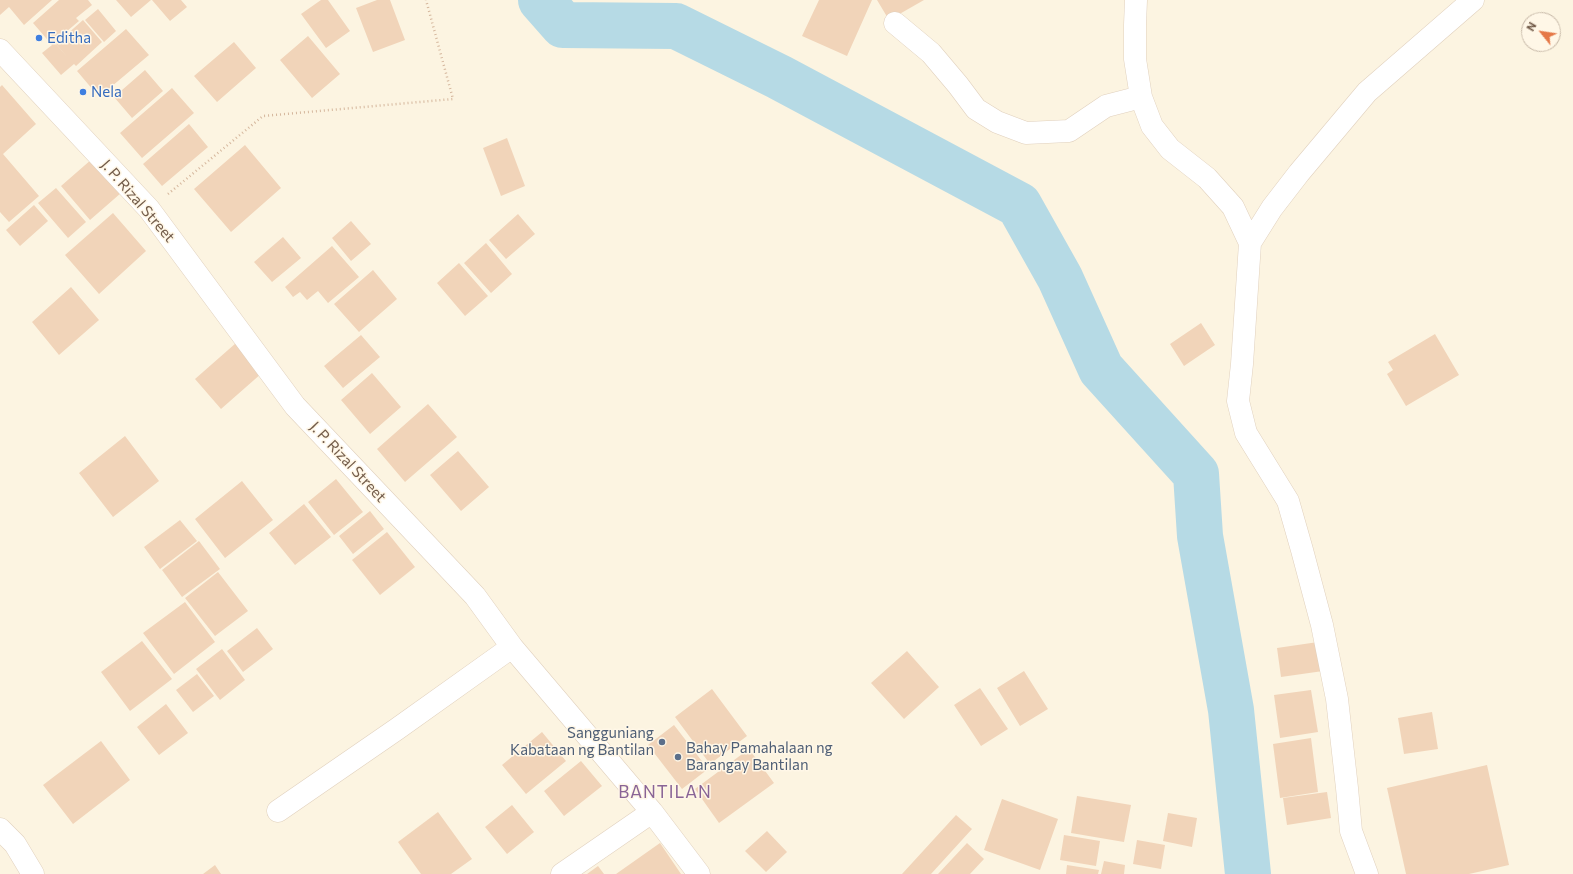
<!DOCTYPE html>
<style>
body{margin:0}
#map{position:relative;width:1573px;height:874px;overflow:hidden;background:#fcf4e1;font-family:Commissioner,sans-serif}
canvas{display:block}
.north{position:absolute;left:1521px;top:12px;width:40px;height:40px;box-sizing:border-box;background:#fff7e7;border:1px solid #c7b9a8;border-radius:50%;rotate:300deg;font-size:11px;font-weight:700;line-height:16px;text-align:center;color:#725b49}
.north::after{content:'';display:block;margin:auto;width:14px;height:18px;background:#e57847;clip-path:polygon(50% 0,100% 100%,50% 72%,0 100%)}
</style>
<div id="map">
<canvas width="1573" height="874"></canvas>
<div class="north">N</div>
</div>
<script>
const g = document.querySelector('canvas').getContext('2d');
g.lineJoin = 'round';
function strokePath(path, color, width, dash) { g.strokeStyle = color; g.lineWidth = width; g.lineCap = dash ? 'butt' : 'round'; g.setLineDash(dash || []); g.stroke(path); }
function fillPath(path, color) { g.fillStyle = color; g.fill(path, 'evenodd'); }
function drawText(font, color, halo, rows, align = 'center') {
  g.font = font + ' Commissioner,sans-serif'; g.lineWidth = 3; g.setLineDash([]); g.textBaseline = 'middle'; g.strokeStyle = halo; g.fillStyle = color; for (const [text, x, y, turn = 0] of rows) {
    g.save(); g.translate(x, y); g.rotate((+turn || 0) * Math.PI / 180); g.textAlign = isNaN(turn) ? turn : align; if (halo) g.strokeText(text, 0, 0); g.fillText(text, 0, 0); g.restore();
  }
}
strokePath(new Path2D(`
 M 541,0 L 563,25 L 676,26 L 779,77 L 1019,205 L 1060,278 L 1101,369 L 1196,474 L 1200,536 L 1231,710 L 1248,874`), '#b6dae5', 46);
fillPath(new Path2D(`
 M 0,0 L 52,0 L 24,25 L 9,7 L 0,15 Z
 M 59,0 L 88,0 L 92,5 L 76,18 L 79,21 L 54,42 L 69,59 L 56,44 L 83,20 L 102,42 L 76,66 L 74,64 L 61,75 L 42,53 L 52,45 L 33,23 Z
 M 116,0 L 151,0 L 131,17 Z
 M 152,0 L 181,0 L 187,7 L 170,21 Z
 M 321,0 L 328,0 L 350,31 L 326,48 L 301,14 Z
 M 377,0 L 390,0 L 405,40 L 373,52 L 356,8 Z
 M 819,0 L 872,0 L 847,56 L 802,36 Z
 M 877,0 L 924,0 L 889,20 Z
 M 98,9 L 116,31 L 104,42 L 85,20 Z
 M 126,29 L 149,55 L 99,97 L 77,71 Z
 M 308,36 L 340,74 L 312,98 L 280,60 Z
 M 234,42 L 256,68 L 217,102 L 194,76 Z
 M 145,70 L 163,91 L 132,118 L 114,97 Z
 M 2,85 L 36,124 L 3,154 L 39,196 L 9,222 L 0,212 L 0,87 Z
 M 172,88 L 194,113 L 142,158 L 120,133 Z
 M 189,124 L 208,147 L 162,186 L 143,164 Z
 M 507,138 L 525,186 L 501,196 L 483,148 Z
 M 245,145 L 281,188 L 231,232 L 194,189 Z
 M 92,159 L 121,193 L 90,220 L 61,186 Z
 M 56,188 L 86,222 L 68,238 L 38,203 Z
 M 34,205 L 48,221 L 20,246 L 6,230 Z
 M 113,213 L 146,251 L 99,294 L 65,255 Z
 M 518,214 L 535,234 L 506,259 L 489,240 Z
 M 351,221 L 371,244 L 351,261 L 332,238 Z
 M 283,237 L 301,258 L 272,282 L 254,262 Z
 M 486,243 L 512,274 L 491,293 L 464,263 Z
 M 332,246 L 359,277 L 328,303 L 318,291 L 307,300 L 300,292 L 293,297 L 285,287 Z
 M 459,263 L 488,296 L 465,316 L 437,283 Z
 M 373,270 L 397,299 L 359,332 L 334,304 Z
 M 71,287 L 99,320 L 59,355 L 32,322 Z
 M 1201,323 L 1215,345 L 1184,366 L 1170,344 Z
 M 1435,334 L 1459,375 L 1406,406 L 1387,374 L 1393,370 L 1388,362 Z
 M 361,335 L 380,357 L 343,388 L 324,366 Z
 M 236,343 L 262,373 L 221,409 L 195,379 Z
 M 372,373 L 401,407 L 370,434 L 341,400 Z
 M 428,404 L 457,437 L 405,482 L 377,449 Z
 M 125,436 L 159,481 L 113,517 L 79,473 Z
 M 458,451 L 489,487 L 461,511 L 430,475 Z
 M 336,479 L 363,512 L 334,535 L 308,502 Z
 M 242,481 L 273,520 L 225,558 L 195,519 Z
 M 304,504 L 331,537 L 295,565 L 269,533 Z
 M 370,511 L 384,529 L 353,554 L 339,536 Z
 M 180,520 L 197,541 L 160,569 L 144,547 Z
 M 387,532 L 415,567 L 380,595 L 352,560 Z
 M 199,541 L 220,569 L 182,597 L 162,570 Z
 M 218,572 L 248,611 L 215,636 L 185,598 Z
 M 185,602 L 215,642 L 174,674 L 143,633 Z
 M 257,628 L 273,649 L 243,672 L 227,651 Z
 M 142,641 L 172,679 L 130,711 L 101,672 Z
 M 1318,642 L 1323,671 L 1281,677 L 1277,648 Z
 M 222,649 L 245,680 L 220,700 L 196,669 Z
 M 907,651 L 939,687 L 904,719 L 871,683 Z
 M 1024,671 L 1048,709 L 1020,726 L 997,688 Z
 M 197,674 L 214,696 L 193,712 L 176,690 Z
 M 980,688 L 1008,729 L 981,746 L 954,705 Z
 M 712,689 L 747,736 L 710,764 L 675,717 Z
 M 1311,690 L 1318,732 L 1280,738 L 1274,695 Z
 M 166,704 L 188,733 L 159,755 L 137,727 Z
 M 1432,712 L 1438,749 L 1404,754 L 1398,718 Z
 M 674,725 L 708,769 L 682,789 L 648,745 Z
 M 542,732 L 566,761 L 526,794 L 502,765 Z
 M 1311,738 L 1318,792 L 1280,798 L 1273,744 Z
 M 101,741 L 130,780 L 73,824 L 43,785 Z
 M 749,749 L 774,783 L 719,823 L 695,789 Z
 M 581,761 L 602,786 L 564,816 L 544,791 Z
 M 1487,765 L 1509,865 L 1469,874 L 1406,874 L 1387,788 Z
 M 1327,792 L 1331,818 L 1287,825 L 1283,798 Z
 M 1077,796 L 1131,805 L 1124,842 L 1071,833 Z
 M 1002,799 L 1058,819 L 1040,870 L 984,850 Z
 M 512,805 L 534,832 L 507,854 L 485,827 Z
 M 438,812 L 472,859 L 451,874 L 421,874 L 398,842 Z
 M 1168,813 L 1197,818 L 1192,847 L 1163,841 Z
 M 956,815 L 972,829 L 931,874 L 902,874 Z
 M 767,831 L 787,852 L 766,872 L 745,851 Z
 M 1064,835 L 1100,841 L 1096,866 L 1060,860 Z
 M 1137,840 L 1165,845 L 1161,869 L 1133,864 Z
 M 660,843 L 681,874 L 616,874 Z
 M 967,843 L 984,859 L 970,874 L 938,874 Z
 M 1104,861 L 1125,865 L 1124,874 L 1101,874 Z
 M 215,865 L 221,874 L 203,874 Z
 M 1067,865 L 1099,870 L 1098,874 L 1066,874 Z
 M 598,866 L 604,874 L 587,874 Z`), '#f1d4b9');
const minor = new Path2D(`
 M 1136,0 L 1135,25 L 1135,59 L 1141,97 L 1152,126 L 1170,149 L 1207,178 L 1233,207 L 1250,243 L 1242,364 L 1238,401 L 1246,433 L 1288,501 L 1302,550 L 1322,625 L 1337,699 L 1347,788 L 1351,831 L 1367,874
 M 895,23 L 931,53 L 958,85 L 976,109 L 997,122 L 1026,133 L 1069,131 L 1106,106 L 1141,97
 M 0,50 L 149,209 L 295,406 L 475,596 L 512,647 L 652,812 L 699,874
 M 1250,243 L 1272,208 L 1299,173 L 1367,92 L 1473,0
 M 278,811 L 397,729 L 512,647
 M 0,829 L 15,844 L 33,874
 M 562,874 L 652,812`);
strokePath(minor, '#e0d0bd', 23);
strokePath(new Path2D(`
 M 168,194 L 263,116 L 453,99 L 426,0`), '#d5b79d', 2.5, [1, 3]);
strokePath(minor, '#fff', 22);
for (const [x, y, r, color] of [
 [39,38,4,"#3f7fe0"],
 [83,92,4,"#3f7fe0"],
 [662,742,4,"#5c6f8a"],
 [678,757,4,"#5c6f8a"]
]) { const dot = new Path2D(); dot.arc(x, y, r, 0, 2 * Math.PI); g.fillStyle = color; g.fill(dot); strokePath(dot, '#fff7e7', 1.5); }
drawText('15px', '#366cbe', '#fff7e7', [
 ["Editha",47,38],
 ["Nela",91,92]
], 'left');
drawText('15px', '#725b49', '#fff7e7', [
 ["J. P. Rizal Street",138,201,49],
 ["J. P. Rizal Street",348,462,47]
]);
drawText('15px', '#4e5e75', '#fff7e7', [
 ["Sangguniang",654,733],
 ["Kabataan ng Bantilan",654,750],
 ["Bahay Pamahalaan ng",686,748,"left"],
 ["Barangay Bantilan",686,765,"left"]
], 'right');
g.letterSpacing = '1px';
drawText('17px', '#896496', '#fff7e7', [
 ["BANTILAN",665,792]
]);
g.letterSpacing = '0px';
</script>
